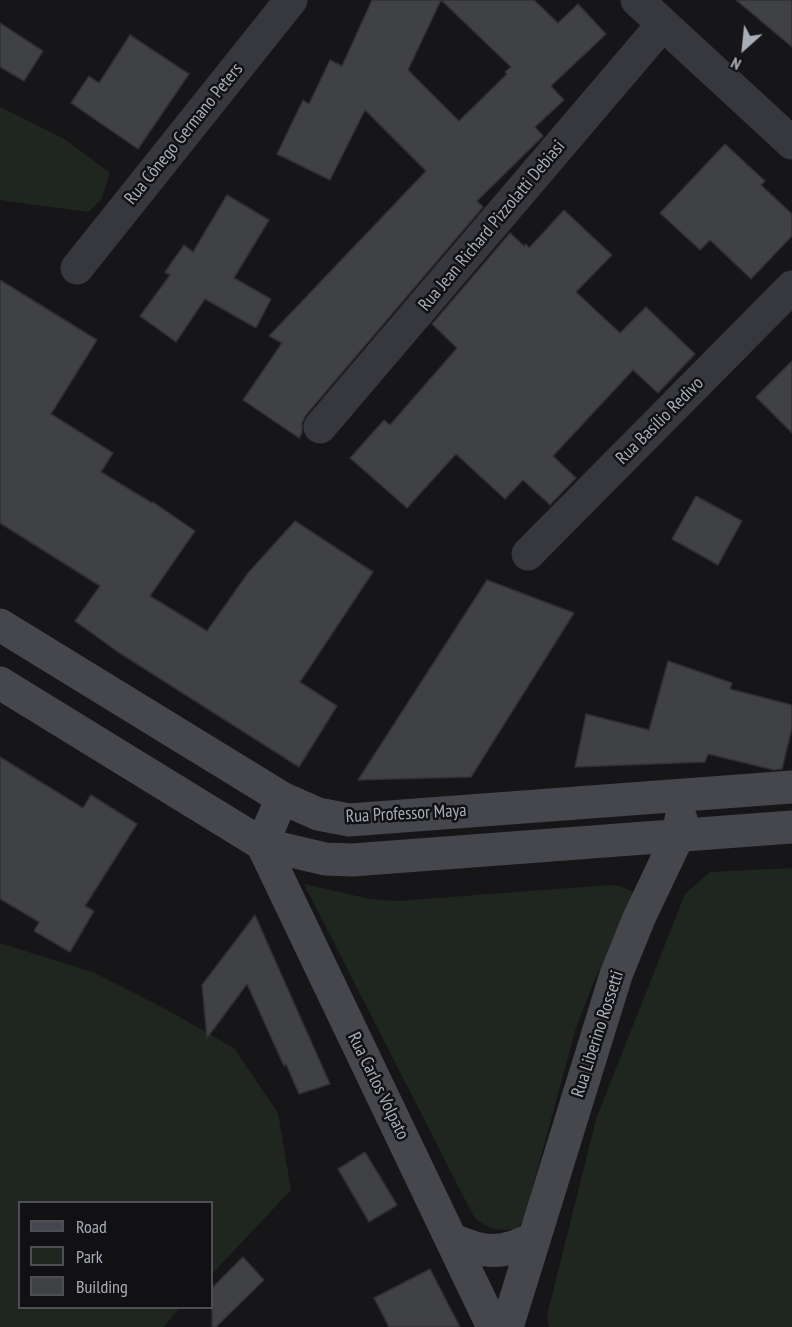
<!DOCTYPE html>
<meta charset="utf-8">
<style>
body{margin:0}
#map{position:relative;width:792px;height:1327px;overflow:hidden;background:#161618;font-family:"PT Sans Narrow",sans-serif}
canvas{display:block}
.legend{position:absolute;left:18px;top:1201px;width:195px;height:108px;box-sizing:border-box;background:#111113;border:2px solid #4d4f55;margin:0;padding:8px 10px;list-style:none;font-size:18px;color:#a8adb8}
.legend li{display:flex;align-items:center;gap:12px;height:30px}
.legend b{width:30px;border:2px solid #4d4f55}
.north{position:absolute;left:714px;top:18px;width:60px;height:60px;-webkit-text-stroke:4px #111113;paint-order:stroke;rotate:207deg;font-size:16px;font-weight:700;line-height:24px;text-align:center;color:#a8adb8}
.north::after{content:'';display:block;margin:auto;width:21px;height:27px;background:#a8adb8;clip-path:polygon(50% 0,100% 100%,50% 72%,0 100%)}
</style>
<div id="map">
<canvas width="792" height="1327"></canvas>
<ul class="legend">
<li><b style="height:8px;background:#45474d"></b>Road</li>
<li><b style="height:16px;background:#1e261f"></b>Park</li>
<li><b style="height:16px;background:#404145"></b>Building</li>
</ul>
<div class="north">N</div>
</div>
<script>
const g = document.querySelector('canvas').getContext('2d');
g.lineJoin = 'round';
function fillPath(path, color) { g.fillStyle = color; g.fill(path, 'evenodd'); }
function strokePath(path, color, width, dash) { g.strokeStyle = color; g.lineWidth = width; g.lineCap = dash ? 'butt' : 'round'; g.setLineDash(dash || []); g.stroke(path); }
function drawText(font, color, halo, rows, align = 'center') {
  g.font = font + ' "PT Sans Narrow",sans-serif'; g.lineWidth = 5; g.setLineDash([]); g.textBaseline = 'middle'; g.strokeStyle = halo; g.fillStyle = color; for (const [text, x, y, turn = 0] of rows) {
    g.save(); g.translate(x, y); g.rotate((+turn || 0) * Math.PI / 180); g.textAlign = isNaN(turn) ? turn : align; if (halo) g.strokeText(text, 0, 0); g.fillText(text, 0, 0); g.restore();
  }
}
fillPath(new Path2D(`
 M 0,107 L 66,140 L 110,173 L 101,200 L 88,212 L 0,200 Z
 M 792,868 L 792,1327 L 549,1327 L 547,1315 L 596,1119 L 685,894 L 710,872 Z
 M 304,884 L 370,899 L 397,901 L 610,885 L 620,886 L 633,892 L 632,907 L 594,981 L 576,1028 L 524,1219 L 517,1229 C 500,1232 487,1229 474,1217 Z
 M 0,943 L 95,973 L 167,1010 L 234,1048 L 278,1113 L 291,1190 L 212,1274 L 212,1202 L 20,1202 L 20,1308 L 179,1308 L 164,1327 L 0,1327 Z`), '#1e261f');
const building = new Path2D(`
 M 372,0 L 534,0 L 558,23 L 578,4 L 606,34 L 551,86 L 564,100 L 535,127 L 543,136 L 477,201 L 483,207 L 306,415 L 302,423 L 302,433 L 299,438 L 243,400 L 282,343 L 269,336 L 426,171 L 365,110 L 330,180 L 277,154 L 303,100 L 309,104 L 330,60 L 342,66 ZM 441,0 L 511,67 L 505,72 L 507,74 L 459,121 L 408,70 Z
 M 736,0 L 792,0 L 792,47 Z
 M 0,23 L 43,51 L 24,81 L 0,67 Z
 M 130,35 L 189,74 L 138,149 L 71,103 L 89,76 L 99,83 Z
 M 725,144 L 765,181 L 761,185 L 792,214 L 792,236 L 751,279 L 710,240 L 700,250 L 660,213 Z
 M 227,195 L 269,220 L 234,278 L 271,299 L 256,328 L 205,299 L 176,342 L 140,316 L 170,275 L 165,272 L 184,245 L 193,252 Z
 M 564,210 L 612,255 L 576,292 L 620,333 L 646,307 L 695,354 L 658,393 L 633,370 L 553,456 L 576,478 L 550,505 L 523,480 L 505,499 L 456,454 L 407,508 L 350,458 L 384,420 L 390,425 L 457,348 L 432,324 L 510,233 L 524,246 L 526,244 L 529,248 Z
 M 0,280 L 97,340 L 51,414 L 113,453 L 101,472 L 152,503 L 153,502 L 195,531 L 150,596 L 207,631 L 248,573 L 295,521 L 373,572 L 300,682 L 337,706 L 299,767 L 118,652 L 75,621 L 100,586 L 0,523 Z
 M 792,361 L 792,433 L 756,397 Z
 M 696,496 L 742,521 L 718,565 L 672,539 Z
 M 487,580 L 574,613 L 471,777 L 358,780 Z
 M 668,661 L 732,683 L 730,689 L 792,705 L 792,728 L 782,769 L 774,770 L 708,754 L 705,762 L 575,767 L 586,714 L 649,730 Z
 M 0,757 L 83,808 L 91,795 L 137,824 L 85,906 L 94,911 L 70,952 L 34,931 L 39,922 L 0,899 Z
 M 255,915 L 278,967 L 330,1084 L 299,1094 L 286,1064 L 284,1066 L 247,984 L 207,1038 L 202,985 Z
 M 365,1152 L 397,1205 L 369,1222 L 338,1169 Z
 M 243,1257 L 264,1280 L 216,1327 L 212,1327 L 212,1288 Z
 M 430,1269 L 460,1327 L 389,1327 L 374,1298 Z`);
fillPath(building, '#404145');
strokePath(building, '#303034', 1.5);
strokePath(new Path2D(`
 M 637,0 L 792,143
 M 77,268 L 291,0
 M 320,427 L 663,24
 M 528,554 L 792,287`), '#37383d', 33);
strokePath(new Path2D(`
 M 0,625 L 282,798 L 318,814 L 349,820 L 792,787
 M 0,683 L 262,844 L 325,859 L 352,860 L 792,827
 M 282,798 L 262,844 L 493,1327
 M 451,1239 C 484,1254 503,1255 534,1238
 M 507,1327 L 616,975 L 639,918 L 678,836 L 681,819`), '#45474d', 33);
drawText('18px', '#a8adb8', '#111113', [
 ["Rua Cônego Germano Peters",184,134,-51],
 ["Rua Jean Richard Pizzolatti Debiasi",492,226,-50],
 ["Rua Basílio Redivo",660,421,-45],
 ["Rua Professor Maya",406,814,-3],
 ["Rua Liberino Rossetti",598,1034,-72],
 ["Rua Carlos Volpato",378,1086,64]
]);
</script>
